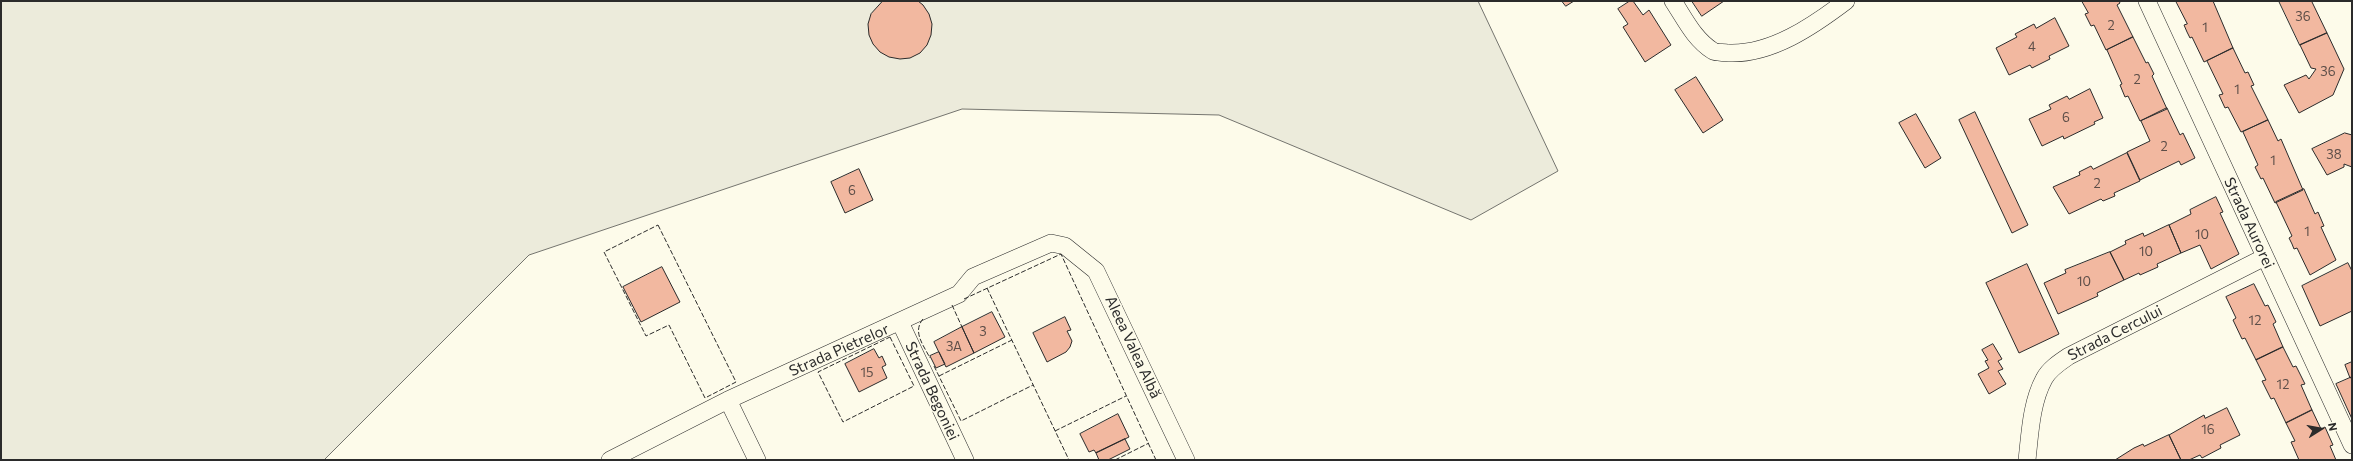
<!DOCTYPE html>
<meta charset="utf-8">
<style>
body{margin:0}
#map{position:relative;width:2353px;height:461px;overflow:hidden;background:#fdfbea;font-family:Commissioner,sans-serif}
canvas{display:block}
.frame{position:absolute;inset:0;border:2px solid #2b2b2b;pointer-events:none}
.north{position:absolute;left:2301px;top:409px;width:40px;height:40px;-webkit-text-stroke:3px #fdfbea;paint-order:stroke;rotate:79deg;font-size:11px;font-weight:700;line-height:16px;text-align:center;color:#2b2b2b}
.north::after{content:'';display:block;margin:auto;width:14px;height:18px;background:#2b2b2b;clip-path:polygon(50% 0,100% 100%,50% 72%,0 100%)}
</style>
<div id="map">
<canvas width="2353" height="461"></canvas>
<div class="frame"></div>
<div class="north">N</div>
</div>
<script>
const g = document.querySelector('canvas').getContext('2d');
g.lineJoin = 'round';
function fillPath(path, color) { g.fillStyle = color; g.fill(path, 'evenodd'); }
function strokePath(path, color, width, dash) { g.strokeStyle = color; g.lineWidth = width; g.lineCap = dash ? 'butt' : 'round'; g.setLineDash(dash || []); g.stroke(path); }
function drawText(font, color, halo, rows, align = 'center') {
  g.font = font + ' Commissioner,sans-serif'; g.lineWidth = 3; g.setLineDash([]); g.textBaseline = 'middle'; g.strokeStyle = halo; g.fillStyle = color; for (const [text, x, y, turn = 0] of rows) {
    g.save(); g.translate(x, y); g.rotate((+turn || 0) * Math.PI / 180); g.textAlign = isNaN(turn) ? turn : align; if (halo) g.strokeText(text, 0, 0); g.fillText(text, 0, 0); g.restore();
  }
}
const green = new Path2D(`
 M 1,1 L 1478,1 L 1558,171 L 1471,220 L 1219,115 L 962,109 L 529,255 L 324,460 L 1,460 Z`);
fillPath(green, '#ecebdb');
strokePath(green, '#74746e', 1);
const building = new Path2D(`
 M 883,1 L 918,1 L 923,5 L 929,14 L 932,24 L 931,35 L 927,45 L 920,53 L 910,58 L 900,59 L 889,57 L 880,52 L 873,44 L 869,35 L 868,24 L 871,14 Z
 M 1562,1 L 1574,1 L 1566,6 Z
 M 1630,1 L 1633,1 L 1643,15 L 1649,10 L 1671,45 L 1645,62 L 1623,27 L 1628,24 L 1618,9 Z
 M 1692,1 L 1724,1 L 1702,16 Z
 M 2082,1 L 2119,1 L 2120,3 L 2117,5 L 2133,37 L 2106,50 L 2094,25 L 2091,26 L 2085,14 L 2088,13 Z
 M 2176,1 L 2213,1 L 2233,48 L 2204,62 L 2192,37 L 2190,38 L 2187,32 L 2184,25 L 2187,24 Z
 M 2279,1 L 2313,1 L 2312,2 L 2327,33 L 2300,45 Z
 M 2055,18 L 2069,46 L 2049,56 L 2050,59 L 2032,68 L 2030,65 L 2009,75 L 1996,48 L 2017,37 L 2015,34 L 2034,24 L 2036,28 Z
 M 2327,33 L 2344,69 L 2333,95 L 2299,113 L 2284,85 L 2306,75 L 2309,79 L 2316,69 L 2311,68 L 2300,45 Z
 M 2133,37 L 2146,63 L 2148,62 L 2154,74 L 2152,76 L 2167,109 L 2140,121 L 2128,96 L 2125,97 L 2120,85 L 2122,84 L 2107,50 Z
 M 2233,48 L 2245,73 L 2248,72 L 2254,85 L 2251,86 L 2268,120 L 2241,132 L 2228,107 L 2225,108 L 2219,95 L 2223,94 L 2207,61 Z
 M 1696,77 L 1723,120 L 1703,133 L 1675,90 Z
 M 2090,89 L 2103,118 L 2094,122 L 2095,124 L 2064,139 L 2063,136 L 2042,146 L 2029,119 L 2051,109 L 2049,105 L 2067,96 L 2069,99 Z
 M 2167,108 L 2180,135 L 2183,133 L 2195,158 L 2181,165 L 2179,161 L 2140,180 L 2127,152 L 2150,141 L 2141,121 Z
 M 1975,112 L 2028,225 L 2012,233 L 1959,120 Z
 M 1916,114 L 1941,158 L 1925,168 L 1899,123 Z
 M 2268,120 L 2278,141 L 2281,139 L 2303,190 L 2275,203 L 2263,178 L 2261,179 L 2255,167 L 2258,165 L 2243,132 Z
 M 2345,133 L 2352,135 L 2352,167 L 2344,164 L 2344,167 L 2327,175 L 2312,149 Z
 M 2127,153 L 2140,181 L 2114,193 L 2115,196 L 2103,201 L 2101,199 L 2069,214 L 2053,187 L 2080,175 L 2079,172 L 2091,166 L 2093,169 Z
 M 859,169 L 873,200 L 845,213 L 831,182 Z
 M 2304,189 L 2315,214 L 2318,212 L 2324,226 L 2321,227 L 2336,260 L 2310,275 L 2297,248 L 2294,249 L 2292,244 L 2289,238 L 2292,236 L 2276,202 Z
 M 2216,197 L 2223,212 L 2220,213 L 2239,254 L 2211,269 L 2200,245 L 2181,253 L 2169,225 L 2191,214 L 2190,210 Z
 M 2169,225 L 2181,253 L 2157,264 L 2158,267 L 2140,275 L 2139,273 L 2124,280 L 2110,252 L 2126,244 L 2125,241 L 2143,233 L 2144,236 Z
 M 2110,252 L 2124,280 L 2097,293 L 2098,296 L 2058,314 L 2044,283 L 2066,273 L 2065,270 Z
 M 2348,263 L 2352,271 L 2352,311 L 2320,326 L 2302,286 Z
 M 2027,264 L 2059,334 L 2019,353 L 1986,283 Z
 M 662,267 L 680,302 L 641,322 L 623,287 Z
 M 2254,284 L 2265,306 L 2268,305 L 2276,322 L 2273,324 L 2283,347 L 2256,360 L 2245,338 L 2242,339 L 2233,320 L 2236,318 L 2226,297 Z
 M 992,312 L 1005,337 L 974,353 L 962,327 Z
 M 1065,317 L 1071,330 L 1067,331 L 1072,341 L 1070,347 L 1066,352 L 1047,362 L 1033,333 Z
 M 962,327 L 974,353 L 946,367 L 934,342 Z
 M 1993,344 L 2002,359 L 1998,361 L 2003,369 L 1998,371 L 2006,384 L 1989,394 L 1978,374 L 1989,368 L 1985,361 L 1988,360 L 1982,350 Z
 M 2283,347 L 2293,367 L 2296,366 L 2305,384 L 2301,385 L 2312,410 L 2286,423 L 2274,398 L 2271,399 L 2262,381 L 2266,380 L 2256,360 Z
 M 874,349 L 879,358 L 882,356 L 886,365 L 882,367 L 887,378 L 859,392 L 845,364 Z
 M 939,352 L 945,364 L 936,368 L 930,356 Z
 M 2352,362 L 2352,377 L 2350,378 L 2345,365 Z
 M 2352,377 L 2352,419 L 2336,384 Z
 M 2227,408 L 2240,435 L 2220,445 L 2221,448 L 2202,458 L 2200,455 L 2189,460 L 2181,460 L 2169,435 L 2204,415 L 2205,418 Z
 M 2312,410 L 2321,429 L 2325,427 L 2333,445 L 2330,446 L 2336,460 L 2299,460 L 2291,442 L 2295,441 L 2286,423 Z
 M 1118,414 L 1129,437 L 1096,453 L 1094,450 L 1089,452 L 1080,434 Z
 M 2169,435 L 2181,460 L 2115,460 L 2134,448 L 2143,444 L 2144,446 Z
 M 1125,439 L 1130,449 L 1108,460 L 1099,460 L 1096,453 Z`);
fillPath(building, '#f2b8a0');
strokePath(building, '#2b2b2b', 1);
const street = new Path2D(`
 M 1673,1 C 1685,19 1694,39 1713,51 C 1717,53 1723,52 1728,53 C 1771,55 1813,26 1846,1
 M 2147,1 L 2352,445
 M 900,322 L 965,460
 M 728,400 L 757,460
 M 610,460 L 728,400 L 959,294 L 973,277 L 1051,243 L 1065,246 L 1096,271 L 1186,460
 M 2027,460 C 2030,434 2031,403 2044,379 C 2049,369 2060,362 2069,356 L 2265,257`);
strokePath(street, '#2b2b2b', 18);
strokePath(street, '#fdfbea', 17);
strokePath(new Path2D(`
 M 658,225 L 736,382 L 705,398 L 669,325 L 646,336 L 604,252 Z
 M 987,288 L 1069,460
 M 964,299 L 1061,254 L 1156,460
 M 952,305 L 962,327
 M 923,319 C 912,332 924,346 930,358
 M 890,337 L 914,386 L 843,422 L 818,372 Z
 M 934,366 L 961,421 L 1033,385
 M 939,376 L 1012,340
 M 1055,431 L 1126,396
 M 1115,460 L 1149,443`), '#2b2b2b', 1, [5, 2]);
drawText('13px', '#5d4e48', null, [
 ["36",2303,17],
 ["2",2111,26],
 ["1",2205,28],
 ["4",2032,47],
 ["36",2328,72],
 ["2",2137,80],
 ["1",2237,90],
 ["6",2066,118],
 ["2",2164,147],
 ["38",2334,155],
 ["1",2273,161],
 ["2",2097,184],
 ["6",852,191],
 ["1",2307,232],
 ["10",2202,235],
 ["10",2146,252],
 ["10",2084,282],
 ["12",2255,321],
 ["3",983,332],
 ["3A",954,347],
 ["15",867,373],
 ["12",2283,385],
 ["16",2208,430]
]);
drawText('15px', '#2b2b2b', '#fdfbea', [
 ["Strada Aurorei",2249,223,65],
 ["Strada Cercului",2115,333,-27],
 ["Aleea Valea Albă",1133,347,65],
 ["Strada Pietrelor",839,350,-24],
 ["Strada Begoniei",932,391,65]
]);
</script>
